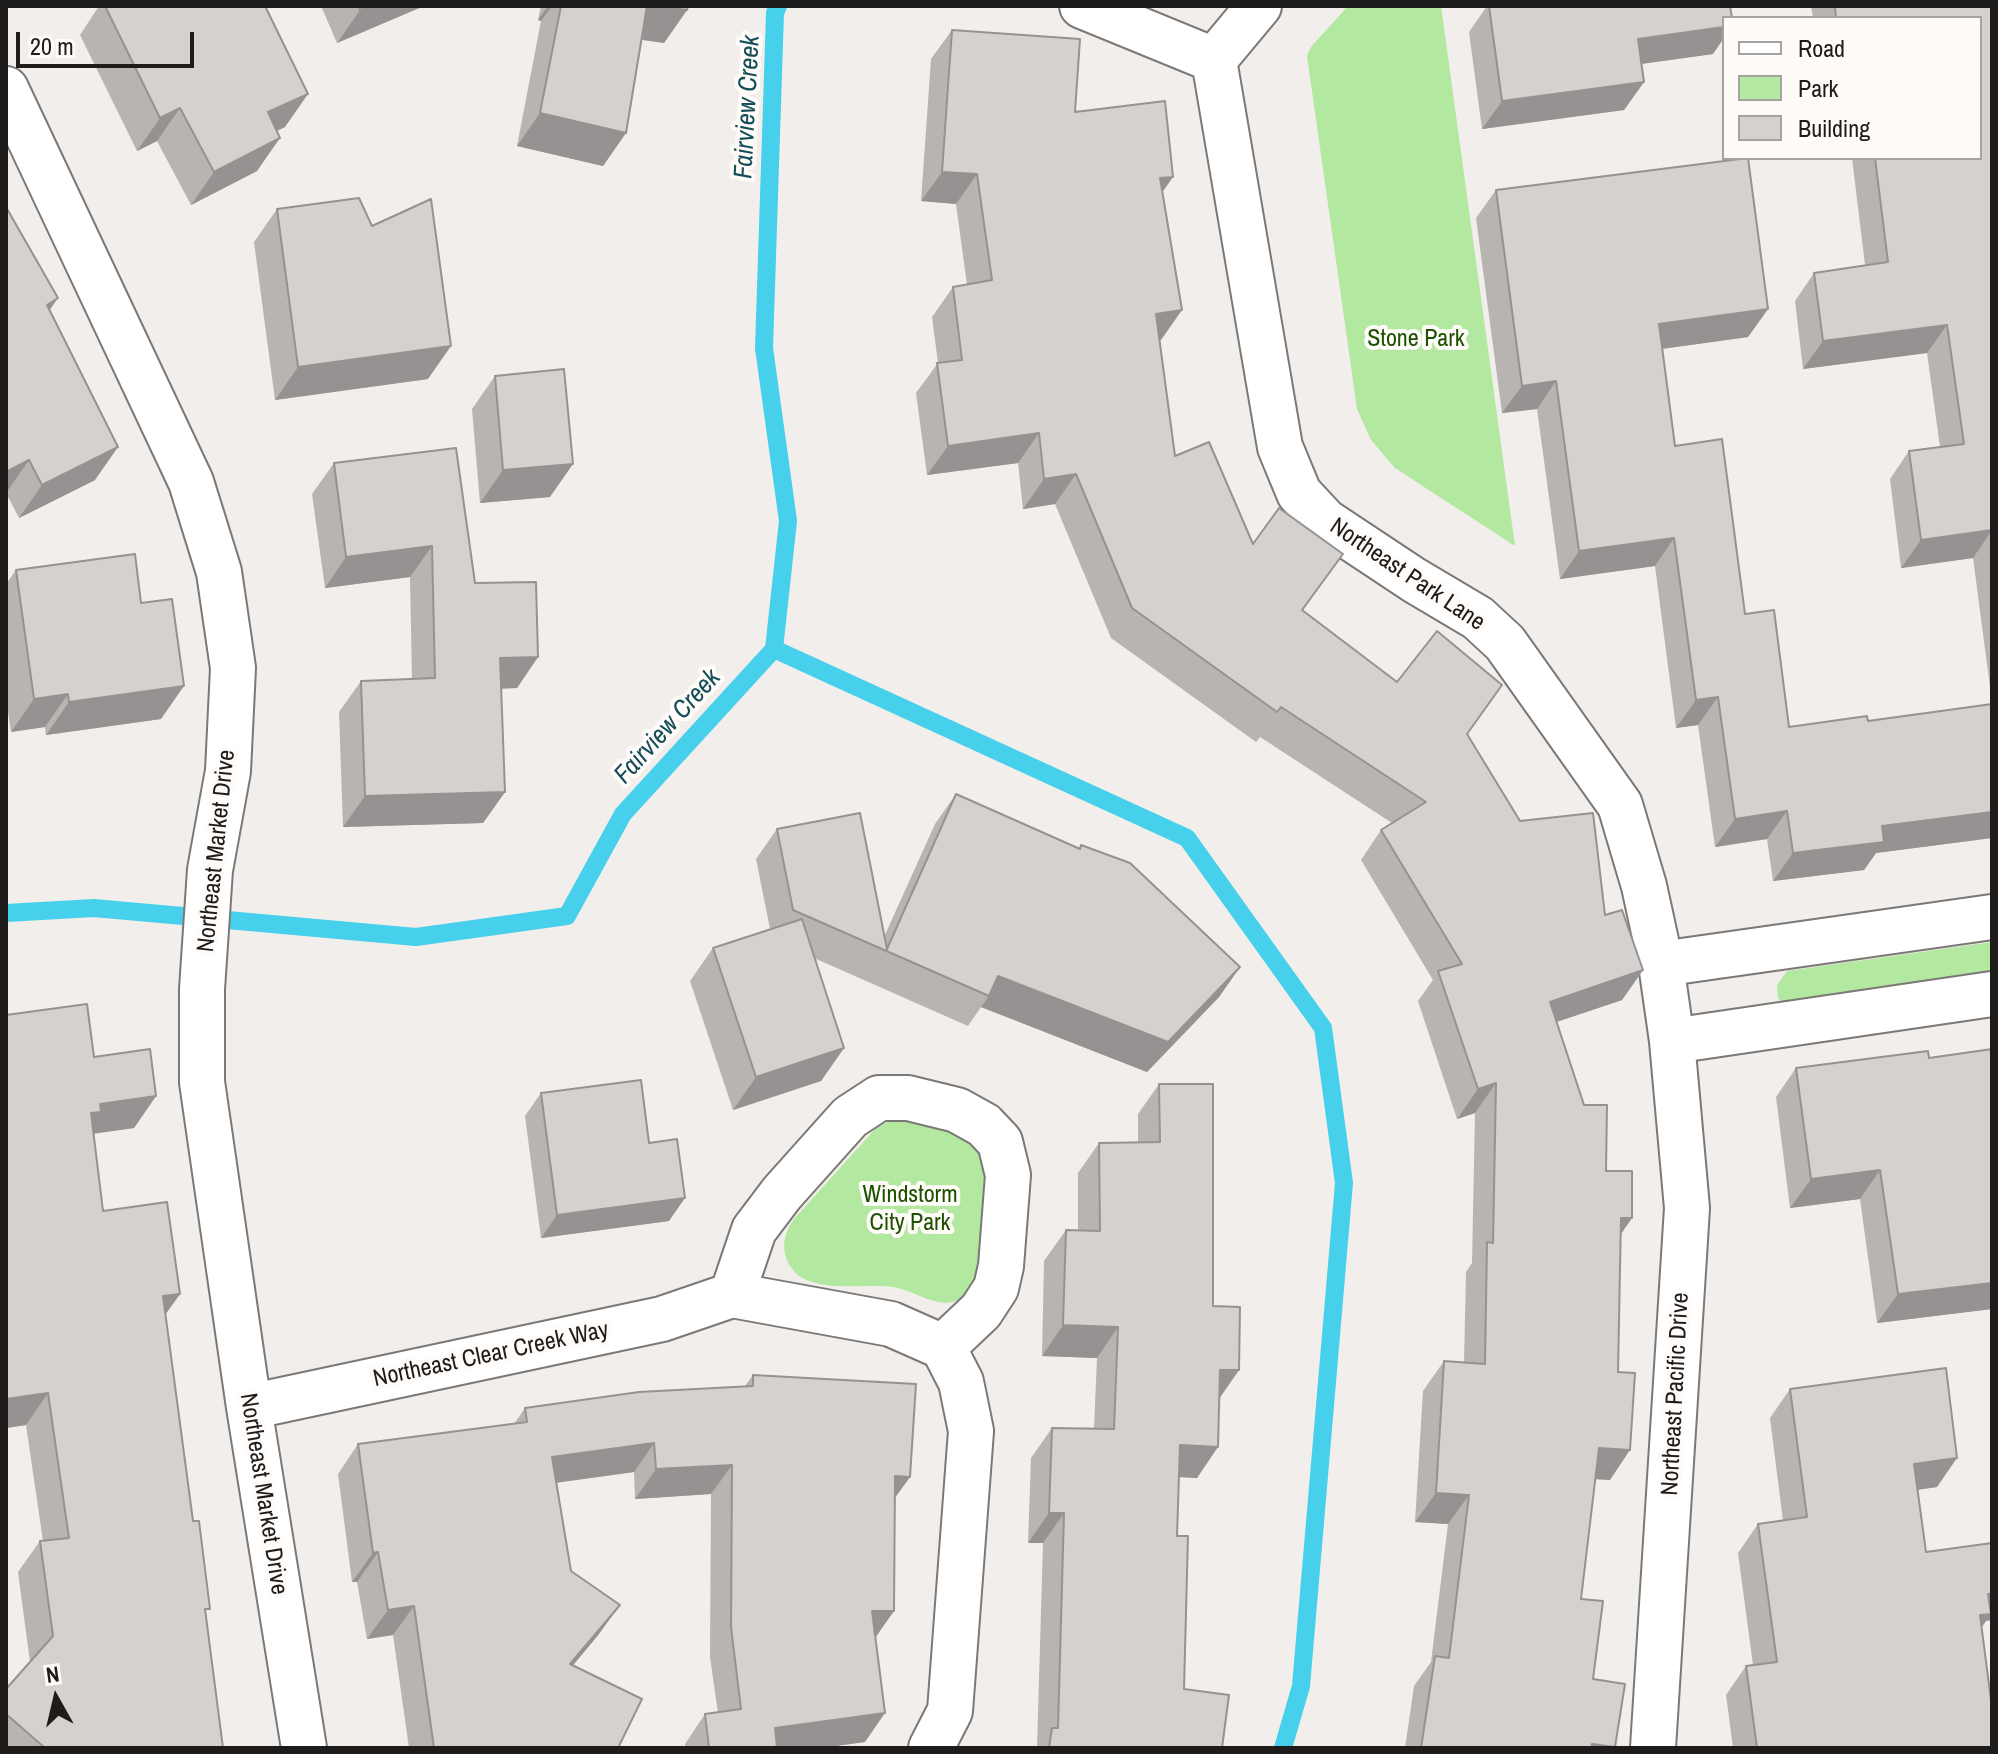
<!DOCTYPE html>
<style>
body{margin:0}
#map{position:relative;width:1998px;height:1754px;overflow:hidden;background:#f2eeeb;font-family:"Archivo Narrow",sans-serif}
canvas{display:block}
.frame{position:absolute;inset:0;border:8px solid #1d1c1b;pointer-events:none}
.legend{position:absolute;left:1722px;top:16px;width:260px;height:144px;box-sizing:border-box;background:#fffbf9;border:2px solid #a5a2a0;margin:0;padding:10px 14px;list-style:none;font-size:24px;color:#1d1c1b}
.legend li{display:flex;align-items:center;gap:16px;height:40px}
.legend b{width:40px;border:2px solid #a5a2a0}
.north{position:absolute;left:16px;top:1658px;width:80px;height:80px;-webkit-text-stroke:6px #fffbf9;paint-order:stroke;rotate:352deg;font-size:22px;font-weight:700;line-height:32px;text-align:center;color:#1d1c1b}
.north::after{content:'';display:block;margin:auto;width:28px;height:36px;background:#1d1c1b;clip-path:polygon(50% 0,100% 100%,50% 72%,0 100%)}
.scale{position:absolute;left:16px;top:32px;width:178px;height:36px;box-sizing:border-box;border:4px solid #1d1c1b;border-top:0;padding-left:10px;font-size:24px;line-height:28px;white-space:nowrap;color:#1d1c1b;-webkit-text-stroke:6px #fffbf9;paint-order:stroke}
</style>
<div id="map">
<canvas width="1998" height="1754"></canvas>
<div class="frame"></div>
<ul class="legend">
<li><b style="height:10px;background:#fff"></b>Road</li>
<li><b style="height:22px;background:#b2e8a0"></b>Park</li>
<li><b style="height:22px;background:#d5d1cf"></b>Building</li>
</ul>
<div class="north">N</div>
<div class="scale">20 m</div>
</div>
<script>
const g = document.querySelector('canvas').getContext('2d');
g.lineJoin = 'round';
function fillPath(path, color) { g.fillStyle = color; g.fill(path, 'evenodd'); }
function strokePath(path, color, width, dash) { g.strokeStyle = color; g.lineWidth = width; g.lineCap = dash ? 'butt' : 'round'; g.setLineDash(dash || []); g.stroke(path); }
function drawText(font, color, halo, rows, align = 'center') {
  g.font = font + ' "Archivo Narrow",sans-serif'; g.lineWidth = 8; g.setLineDash([]); g.textBaseline = 'middle'; g.strokeStyle = halo; g.fillStyle = color; for (const [text, x, y, turn = 0] of rows) {
    g.save(); g.translate(x, y); g.rotate((+turn || 0) * Math.PI / 180); g.textAlign = isNaN(turn) ? turn : align; if (halo) g.strokeText(text, 0, 0); g.fillText(text, 0, 0); g.restore();
  }
}
fillPath(new Path2D(`
 M 1348,6 L 1441,6 L 1515,546 L 1395,468 L 1371,440 L 1357,409 L 1307,56 L 1311,47 Z
 M 1992,942 L 1992,980 L 1783,1003 L 1778,998 L 1777,985 L 1787,971 Z
 M 905,1118 L 959,1131 L 986,1151 C 986,1171 989,1263 983,1274 C 976,1287 966,1299 952,1302 C 932,1306 913,1290 893,1287 C 861,1282 802,1298 787,1260 C 781,1246 785,1231 794,1219 L 876,1128 L 890,1121 Z`), '#b2e8a0');
strokePath(new Path2D(`
 M 774,649 L 1187,838 L 1323,1028 L 1344,1183 L 1301,1686 L 1283,1748
 M 6,913 L 94,908 L 416,937 L 567,916 L 623,814 L 774,649 L 788,521 L 764,348 L 775,13 L 778,6`), '#46d0eb', 18);
const minor = new Path2D(`
 M 1082,6 L 1214,60
 M 1214,60 L 1280,447 L 1299,493 L 1325,521 L 1414,580 L 1478,618 L 1505,643 L 1620,805 L 1644,886 L 1661,964 L 1672,1041 L 1687,1208 L 1653,1748
 M 1214,60 L 1259,6
 M 6,89 L 191,482 L 219,572 L 233,668 L 228,771 L 210,870 L 202,989 L 202,1082 L 249,1407 L 304,1748
 M 1661,964 L 1992,917
 M 1672,1041 L 1992,994
 M 732,1295 L 754,1230 L 782,1193 L 850,1117 L 879,1098 L 908,1098 L 957,1110 L 984,1125 L 1000,1142 L 1008,1175 L 1001,1266 L 996,1288 L 981,1311 L 943,1347
 M 249,1407 L 662,1319 L 732,1295 L 891,1324 L 943,1347 L 961,1382 L 971,1431 L 950,1711 L 931,1748`);
strokePath(minor, '#7b7876', 48);
strokePath(minor, '#fff', 44);
fillPath(new Path2D(`
 M 99,6 L 265,6 L 285,127 L 277,131 L 257,171 L 191,205 L 157,141 L 137,151 L 80,35 Z
 M 321,6 L 424,6 L 337,43 Z
 M 541,6 L 688,6 L 687,10 L 664,43 L 642,40 L 626,133 L 603,166 L 517,146 L 541,21 L 538,20 Z
 M 1487,6 L 1730,6 L 1713,54 L 1641,64 L 1644,82 L 1624,110 L 1482,129 L 1469,32 Z
 M 1811,6 L 1992,6 L 1992,838 L 1876,853 L 1864,870 L 1773,881 L 1767,839 L 1715,847 L 1698,725 L 1676,728 L 1655,566 L 1560,579 L 1537,409 L 1502,413 L 1476,218 L 1496,190 L 1768,309 L 1748,337 L 1662,349 L 1675,446 L 1745,614 L 1789,727 L 1868,721 L 1990,704 L 1992,702 L 1973,558 L 1901,568 L 1890,479 L 1909,451 L 1940,447 L 1927,353 L 1803,369 L 1795,301 L 1814,273 L 1865,265 L 1852,158 L 1980,158 L 1980,18 L 1813,18 Z
 M 952,30 L 1075,112 L 1162,192 L 1161,340 L 1160,340 L 1175,456 L 1253,544 L 1343,554 L 1303,610 L 1467,735 L 1520,821 L 1605,915 L 1643,970 L 1622,1000 L 1557,1022 L 1606,1171 L 1632,1218 L 1621,1234 L 1610,1480 L 1595,1479 L 1581,1599 L 1593,1679 L 1615,1748 L 1405,1748 L 1414,1686 L 1431,1662 L 1448,1524 L 1415,1522 L 1423,1391 L 1444,1361 L 1464,1362 L 1466,1272 L 1472,1263 L 1475,1113 L 1457,1119 L 1418,1001 L 1433,980 L 1361,860 L 1381,830 L 1392,823 L 1260,737 L 1256,742 L 1111,638 L 1055,504 L 1023,509 L 1018,463 L 927,475 L 916,393 L 938,363 L 932,317 L 953,287 L 967,285 L 956,204 L 921,201 L 931,59 Z
 M 277,209 L 372,226 L 428,379 L 275,400 L 254,242 Z
 M 49,310 L 95,480 L 19,518 L 6,493 Z
 M 495,376 L 550,497 L 480,503 L 472,409 Z
 M 334,463 L 475,583 L 538,657 L 517,688 L 501,689 L 505,792 L 483,823 L 343,827 L 339,712 L 361,681 L 412,679 L 410,577 L 325,588 L 312,494 Z
 M 16,570 L 141,603 L 161,719 L 46,735 L 45,727 L 11,732 L 6,697 L 6,584 Z
 M 956,794 L 1079,848 L 1081,845 L 1240,967 L 1219,997 L 1147,1072 L 981,1007 L 968,1026 L 814,958 L 844,1048 L 821,1081 L 733,1110 L 690,981 L 713,948 L 770,929 L 756,859 L 777,829 L 884,937 L 935,824 Z
 M 6,1015 L 94,1057 L 156,1096 L 134,1128 L 93,1133 L 103,1211 L 180,1294 L 165,1315 L 223,1748 L 6,1748 L 6,1689 L 30,1662 L 18,1572 L 40,1541 L 43,1541 L 26,1425 L 6,1428 Z
 M 1929,1058 L 1992,1309 L 1877,1323 L 1860,1199 L 1790,1208 L 1776,1097 L 1796,1068 Z
 M 1159,1084 L 1213,1306 L 1239,1370 L 1220,1398 L 1197,1478 L 1179,1477 L 1177,1536 L 1184,1689 L 1222,1748 L 1037,1748 L 1043,1543 L 1028,1543 L 1031,1458 L 1052,1428 L 1094,1428 L 1097,1358 L 1042,1356 L 1044,1261 L 1066,1230 L 1078,1231 L 1078,1173 L 1099,1143 L 1138,1143 L 1138,1114 Z
 M 541,1093 L 649,1143 L 669,1221 L 541,1238 L 525,1116 Z
 M 753,1375 L 910,1477 L 895,1497 L 894,1611 L 875,1637 L 865,1742 L 821,1748 L 685,1748 L 685,1744 L 705,1714 L 718,1713 L 710,1657 L 711,1494 L 635,1499 L 634,1472 L 556,1483 L 571,1571 L 599,1634 L 573,1665 L 618,1748 L 409,1748 L 393,1635 L 367,1639 L 357,1582 L 352,1582 L 338,1474 L 358,1444 L 514,1424 L 525,1408 L 745,1386 Z
 M 1790,1389 L 1937,1487 L 1917,1490 L 1926,1552 L 1986,1621 L 1981,1627 L 1992,1748 L 1733,1748 L 1726,1695 L 1746,1666 L 1753,1665 L 1738,1553 L 1758,1524 L 1783,1521 L 1770,1418 Z`), '#b7b4b2');
fillPath(new Path2D(`
 M 369,6 L 424,6 L 337,43 L 360,10 Z
 M 548,6 L 552,6 L 541,21 L 538,20 Z
 M 646,6 L 661,6 L 687,10 L 664,43 L 625,37 Z
 M 1724,27 L 1724,38 L 1713,54 L 1619,67 L 1638,39 Z
 M 1644,82 L 1624,110 L 1482,129 L 1502,101 Z
 M 308,94 L 285,127 L 245,145 L 268,112 Z
 M 180,108 L 157,141 L 137,151 L 160,118 Z
 M 540,113 L 626,133 L 603,166 L 517,146 Z
 M 280,138 L 257,171 L 191,205 L 214,172 Z
 M 942,172 L 977,174 L 956,204 L 921,201 Z
 M 1173,177 L 1152,207 L 1160,178 Z
 M 58,298 L 35,331 L 47,305 Z
 M 1768,309 L 1748,337 L 1639,352 L 1659,324 Z
 M 1182,310 L 1161,340 L 1136,343 L 1156,314 Z
 M 1947,325 L 1927,353 L 1803,369 L 1823,341 Z
 M 451,346 L 428,379 L 275,400 L 298,367 Z
 M 1556,381 L 1537,409 L 1502,413 L 1522,386 Z
 M 1039,433 L 1018,463 L 927,475 L 948,446 Z
 M 118,447 L 95,480 L 19,518 L 42,485 Z
 M 29,460 L 6,493 L 6,472 Z
 M 573,464 L 550,497 L 480,503 L 503,470 Z
 M 1076,474 L 1055,504 L 1023,509 L 1044,479 Z
 M 1992,530 L 1973,558 L 1901,568 L 1921,540 Z
 M 1674,538 L 1655,566 L 1560,579 L 1579,551 Z
 M 432,546 L 410,577 L 325,588 L 346,557 Z
 M 538,657 L 517,688 L 479,689 L 500,658 Z
 M 184,686 L 161,719 L 46,735 L 69,702 Z
 M 68,694 L 45,727 L 11,732 L 34,699 Z
 M 1718,697 L 1698,725 L 1676,728 L 1696,700 Z
 M 505,792 L 483,823 L 343,827 L 365,796 Z
 M 1787,811 L 1767,839 L 1715,847 L 1735,819 Z
 M 1992,812 L 1992,838 L 1876,853 L 1864,870 L 1773,881 L 1793,853 L 1882,826 Z
 M 1240,967 L 1219,997 L 1147,1072 L 981,1007 L 989,996 L 998,976 Z
 M 1643,970 L 1622,1000 L 1529,1031 L 1550,1002 Z
 M 844,1048 L 821,1081 L 733,1110 L 756,1077 Z
 M 1496,1083 L 1475,1113 L 1457,1119 L 1478,1089 Z
 M 156,1096 L 134,1128 L 85,1135 L 91,1113 L 100,1104 Z
 M 1880,1170 L 1860,1199 L 1790,1208 L 1811,1179 Z
 M 685,1198 L 669,1221 L 541,1238 L 557,1215 Z
 M 1621,1218 L 1632,1218 L 1611,1248 Z
 M 1992,1283 L 1992,1309 L 1877,1323 L 1898,1294 Z
 M 180,1294 L 157,1326 L 163,1296 Z
 M 1063,1325 L 1118,1327 L 1097,1358 L 1042,1356 Z
 M 1220,1370 L 1239,1370 L 1217,1401 Z
 M 48,1393 L 26,1425 L 6,1428 L 6,1399 Z
 M 654,1443 L 634,1472 L 531,1486 L 552,1457 Z
 M 1180,1445 L 1218,1447 L 1197,1478 L 1159,1476 Z
 M 1599,1448 L 1630,1450 L 1610,1480 L 1578,1478 Z
 M 1957,1458 L 1937,1487 L 1894,1493 L 1914,1464 Z
 M 732,1465 L 711,1494 L 635,1499 L 656,1469 Z
 M 895,1476 L 910,1477 L 889,1506 Z
 M 1436,1493 L 1469,1495 L 1448,1524 L 1415,1522 Z
 M 1049,1513 L 1064,1513 L 1043,1543 L 1028,1543 Z
 M 378,1552 L 357,1582 L 352,1582 L 373,1553 Z
 M 1988,1594 L 1992,1594 L 1992,1620 L 1986,1621 L 1971,1643 Z
 M 620,1605 L 599,1634 L 550,1693 L 570,1664 Z
 M 414,1606 L 393,1635 L 367,1639 L 388,1610 Z
 M 872,1611 L 894,1611 L 873,1641 Z
 M 885,1713 L 865,1742 L 821,1748 L 760,1748 L 775,1728 Z
 M 1592,1744 L 1615,1747 L 1589,1748 Z`), '#959291');
const building = new Path2D(`
 M 105,6 L 265,6 L 308,94 L 268,112 L 280,138 L 214,172 L 180,108 L 160,118 Z
 M 358,6 L 369,6 L 360,10 Z
 M 561,6 L 647,6 L 626,133 L 540,113 Z
 M 661,6 L 688,6 L 687,10 Z
 M 1489,6 L 1730,6 L 1732,18 L 1724,18 L 1724,27 L 1638,39 L 1644,82 L 1502,101 Z
 M 1835,6 L 1992,6 L 1992,530 L 1921,540 L 1909,451 L 1964,444 L 1947,325 L 1823,341 L 1814,273 L 1888,262 L 1875,158 L 1980,158 L 1980,18 L 1836,18 Z
 M 952,30 L 1080,39 L 1075,112 L 1165,101 L 1173,177 L 1160,178 L 1182,310 L 1156,314 L 1175,456 L 1209,442 L 1253,544 L 1279,508 L 1343,554 L 1302,610 L 1397,682 L 1437,631 L 1502,685 L 1467,734 L 1520,821 L 1593,813 L 1605,915 L 1622,910 L 1643,970 L 1550,1002 L 1584,1105 L 1607,1105 L 1606,1171 L 1632,1171 L 1632,1218 L 1621,1218 L 1618,1372 L 1635,1373 L 1630,1450 L 1599,1448 L 1581,1599 L 1603,1601 L 1593,1679 L 1625,1684 L 1615,1747 L 1592,1744 L 1591,1748 L 1421,1748 L 1435,1656 L 1449,1658 L 1469,1495 L 1436,1493 L 1444,1361 L 1485,1364 L 1487,1242 L 1493,1243 L 1496,1083 L 1478,1089 L 1438,971 L 1462,964 L 1381,830 L 1426,802 L 1281,707 L 1277,712 L 1132,608 L 1076,474 L 1044,479 L 1039,433 L 948,446 L 937,363 L 962,360 L 953,287 L 992,280 L 977,174 L 942,172 Z
 M 1748,158 L 1768,309 L 1659,324 L 1675,446 L 1722,439 L 1745,614 L 1774,610 L 1789,727 L 1867,716 L 1868,721 L 1992,704 L 1992,812 L 1882,826 L 1884,842 L 1793,853 L 1787,811 L 1735,819 L 1718,697 L 1696,700 L 1674,538 L 1579,551 L 1556,381 L 1522,386 L 1496,190 Z
 M 359,198 L 372,226 L 431,199 L 451,346 L 298,367 L 277,209 Z
 M 6,207 L 58,298 L 47,305 L 118,447 L 42,485 L 29,460 L 6,472 Z
 M 564,369 L 573,464 L 503,470 L 495,376 Z
 M 456,448 L 475,583 L 536,582 L 538,657 L 500,658 L 505,792 L 365,796 L 361,681 L 435,678 L 432,546 L 346,557 L 334,463 Z
 M 135,554 L 141,603 L 172,599 L 184,686 L 69,702 L 68,694 L 34,699 L 16,570 Z
 M 956,794 L 1080,849 L 1081,845 L 1130,863 L 1240,967 L 1168,1042 L 998,976 L 989,996 L 793,910 L 777,829 L 860,813 L 887,949 Z
 M 802,919 L 844,1048 L 756,1077 L 713,948 Z
 M 87,1004 L 94,1057 L 150,1049 L 156,1096 L 100,1104 L 101,1112 L 91,1113 L 103,1211 L 167,1202 L 180,1294 L 163,1296 L 193,1521 L 199,1521 L 210,1609 L 205,1609 L 223,1748 L 45,1748 L 6,1714 L 6,1689 L 53,1636 L 40,1541 L 69,1538 L 48,1393 L 6,1399 L 6,1015 Z
 M 1992,1049 L 1992,1283 L 1898,1294 L 1880,1170 L 1811,1179 L 1796,1068 L 1928,1051 L 1929,1058 Z
 M 641,1080 L 649,1143 L 677,1139 L 685,1198 L 557,1215 L 541,1093 Z
 M 1159,1084 L 1213,1084 L 1213,1306 L 1240,1307 L 1239,1370 L 1220,1370 L 1218,1447 L 1180,1445 L 1177,1536 L 1188,1536 L 1184,1689 L 1229,1695 L 1222,1748 L 1049,1748 L 1052,1728 L 1058,1728 L 1064,1513 L 1049,1513 L 1052,1428 L 1114,1429 L 1118,1327 L 1063,1325 L 1066,1230 L 1100,1231 L 1099,1143 L 1160,1142 Z
 M 1946,1368 L 1957,1458 L 1914,1464 L 1926,1552 L 1992,1543 L 1992,1594 L 1988,1594 L 1991,1614 L 1980,1615 L 1992,1708 L 1992,1748 L 1757,1748 L 1746,1666 L 1777,1662 L 1758,1524 L 1807,1517 L 1790,1389 Z
 M 753,1375 L 916,1384 L 910,1477 L 895,1476 L 894,1611 L 872,1611 L 885,1713 L 775,1728 L 777,1748 L 709,1748 L 705,1714 L 741,1709 L 731,1627 L 732,1465 L 656,1469 L 654,1443 L 552,1457 L 571,1571 L 620,1605 L 570,1664 L 642,1699 L 618,1748 L 434,1748 L 414,1606 L 388,1610 L 378,1552 L 373,1553 L 358,1444 L 527,1422 L 525,1408 L 639,1392 L 753,1386 Z`);
fillPath(building, '#d5d1cf');
strokePath(building, '#959291', 2);
drawText('24px', '#1c5100', '#fffbf9', [
 ["Stone Park",1416,340],
 ["Windstorm",910,1196],
 ["City Park",910,1224]
]);
drawText('24px', '#1d1c1b', '#fffbf9', [
 ["Northeast Park Lane",1407,575,34],
 ["Northeast Market Drive",217,851,-84],
 ["Northeast Clear Creek Way",491,1355,-12],
 ["Northeast Pacific Drive",1676,1394,-87],
 ["Northeast Market Drive",263,1494,81]
]);
drawText('italic 26px', '#144e59', '#fffbf9', [
 ["Fairview Creek",748,107,-87],
 ["Fairview Creek",668,727,-48]
]);
</script>
